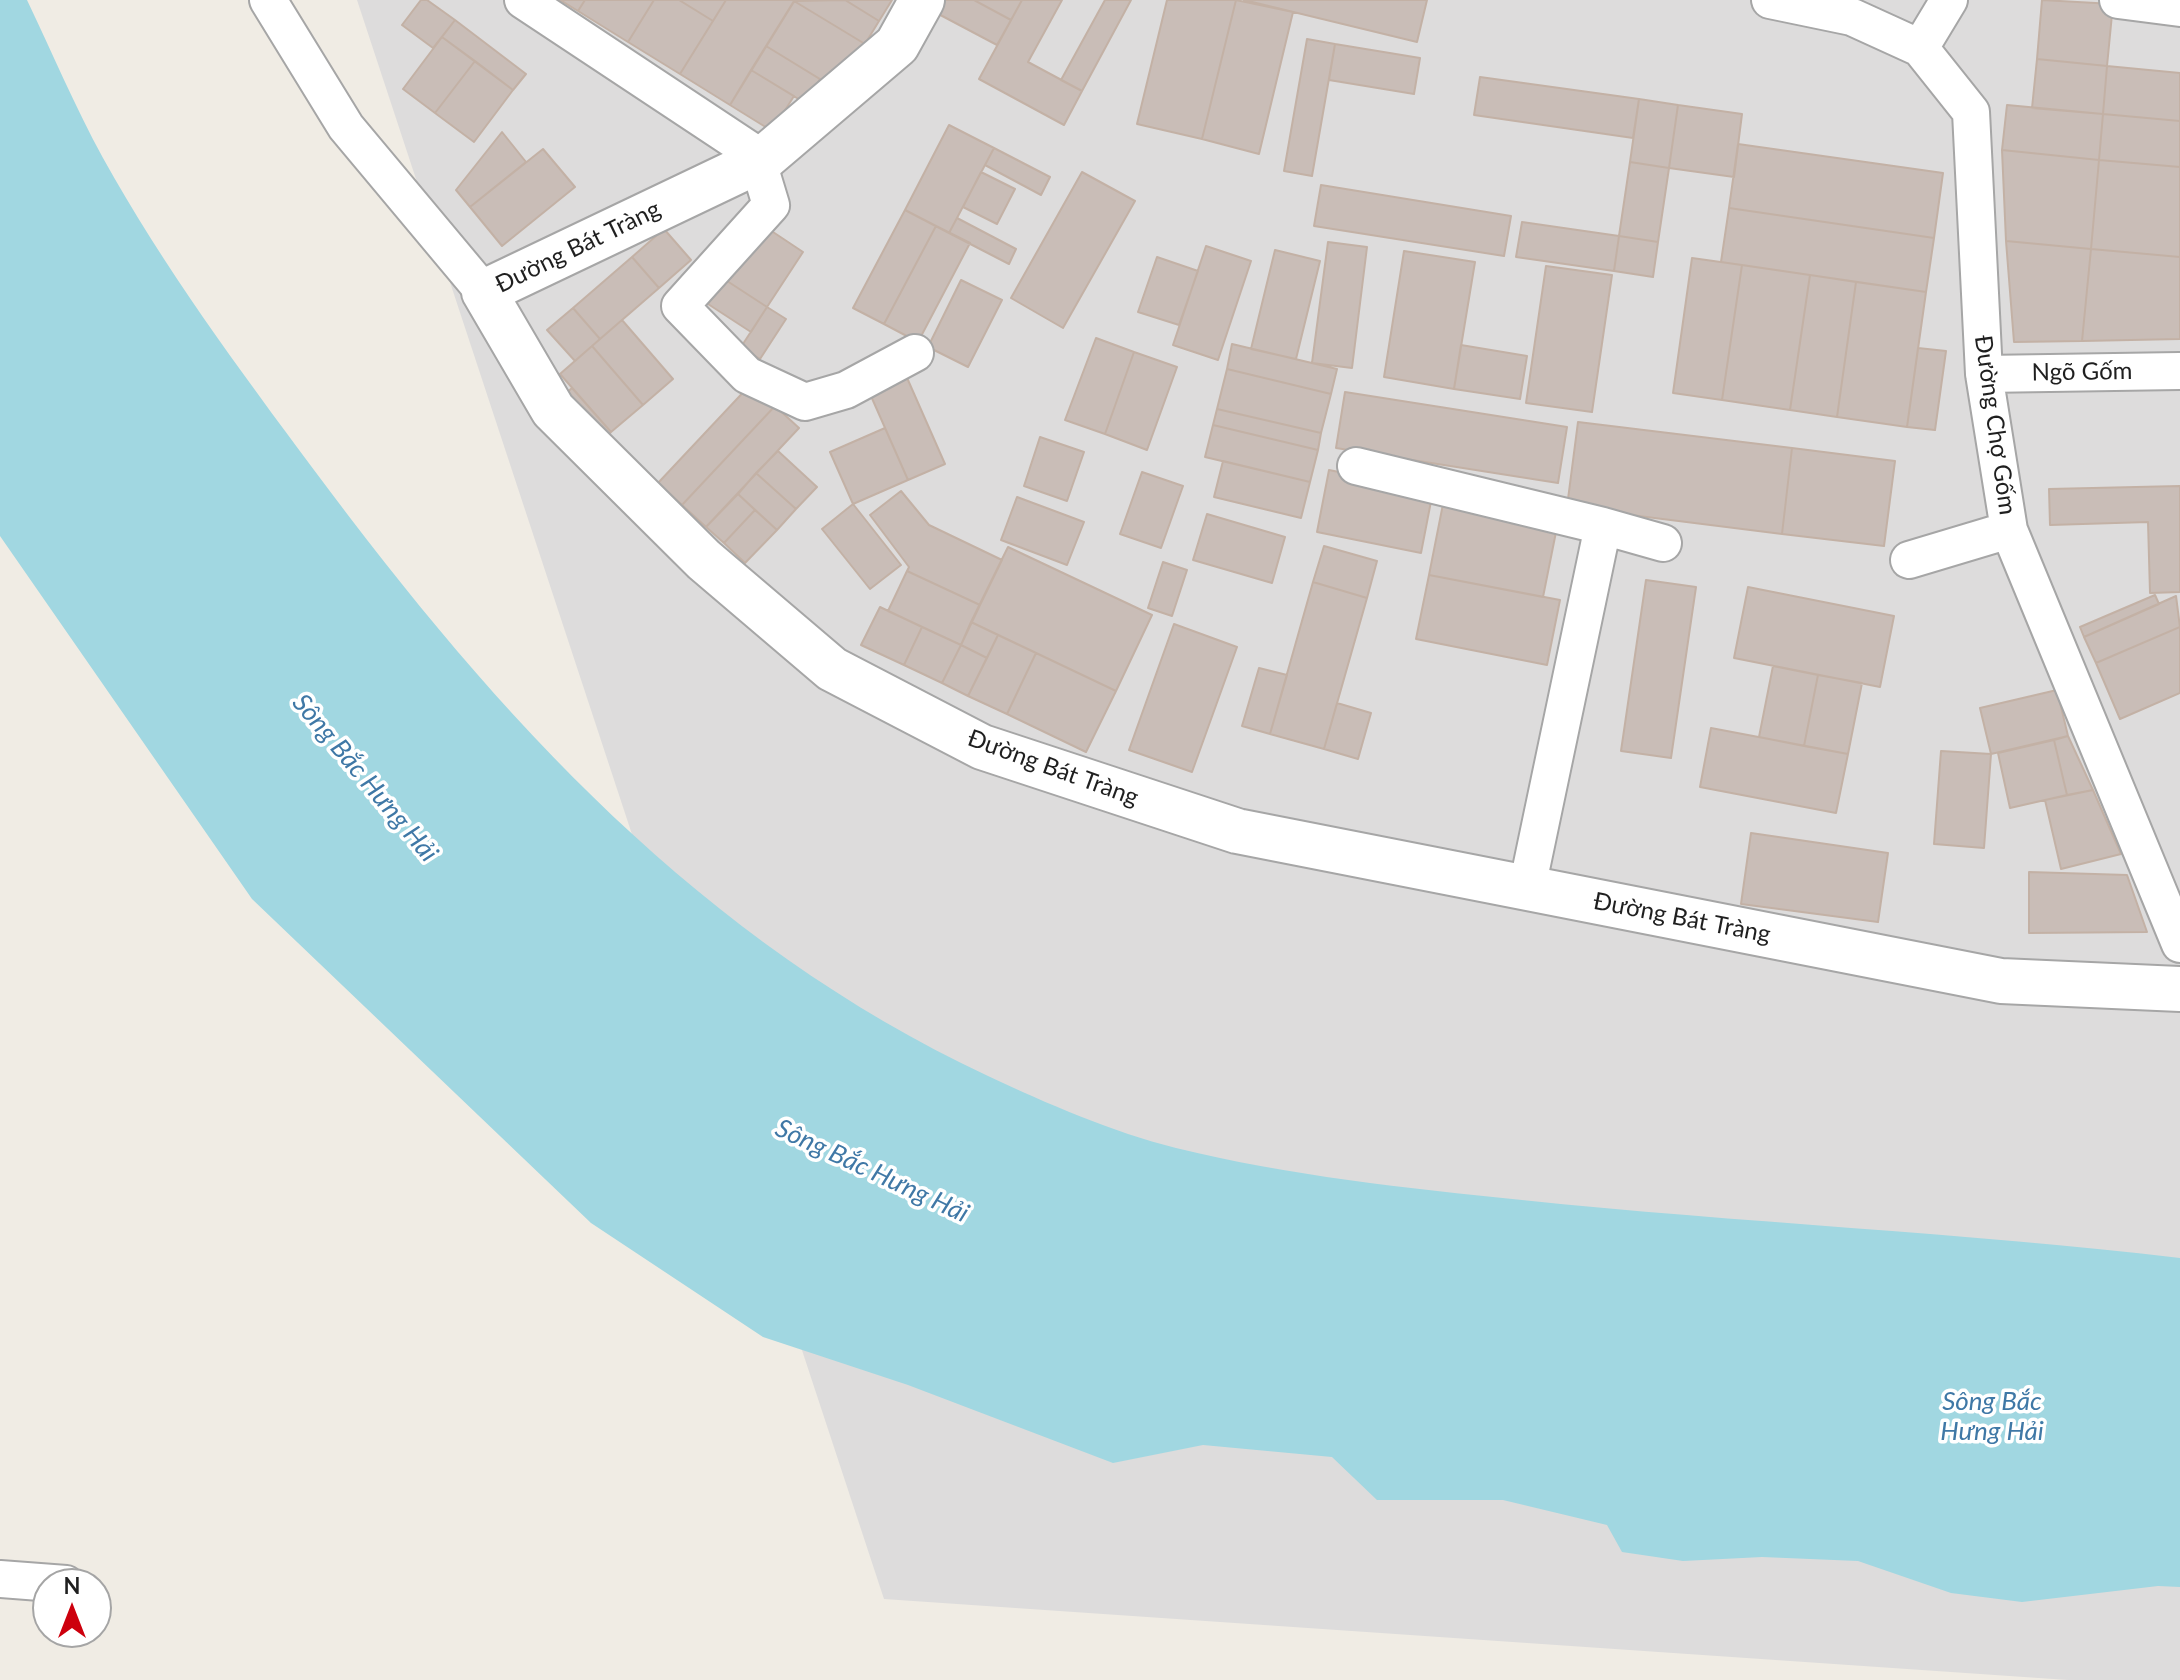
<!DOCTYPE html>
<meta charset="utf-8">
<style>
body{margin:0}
#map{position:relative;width:2180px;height:1680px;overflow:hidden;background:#f0ece4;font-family:Lato,sans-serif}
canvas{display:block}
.north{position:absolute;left:32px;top:1568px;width:80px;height:80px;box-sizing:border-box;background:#fff;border:2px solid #a5a5a5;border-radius:50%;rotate:0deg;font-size:22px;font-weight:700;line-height:32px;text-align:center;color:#1f1f1f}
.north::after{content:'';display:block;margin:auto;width:28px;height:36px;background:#cd000d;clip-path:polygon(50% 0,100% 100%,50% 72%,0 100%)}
</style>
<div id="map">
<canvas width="2180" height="1680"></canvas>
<div class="north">N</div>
</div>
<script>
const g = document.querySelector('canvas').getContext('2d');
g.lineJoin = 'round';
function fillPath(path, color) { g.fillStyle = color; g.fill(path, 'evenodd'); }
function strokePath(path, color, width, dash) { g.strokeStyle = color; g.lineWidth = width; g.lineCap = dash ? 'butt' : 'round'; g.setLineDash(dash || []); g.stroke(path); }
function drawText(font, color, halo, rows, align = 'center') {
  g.font = font + ' Lato,sans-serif'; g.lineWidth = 7; g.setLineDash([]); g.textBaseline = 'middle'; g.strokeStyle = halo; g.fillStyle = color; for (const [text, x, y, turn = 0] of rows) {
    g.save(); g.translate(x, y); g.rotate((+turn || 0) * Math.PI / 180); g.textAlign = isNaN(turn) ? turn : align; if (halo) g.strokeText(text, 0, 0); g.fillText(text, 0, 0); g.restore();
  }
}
fillPath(new Path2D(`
 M 357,0 L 2180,0 L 2180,1680 L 2068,1680 L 884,1599 Z`), '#dddcdc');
fillPath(new Path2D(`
 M 0,0 L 27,0 C 52,52 75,107 103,158 C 164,268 239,369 314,470 C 500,720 701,941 988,1076 C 1048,1104 1112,1132 1176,1148 C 1290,1176 1406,1188 1522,1200 C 1741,1223 1961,1232 2180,1258 L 2180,1587 L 2158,1586 L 2022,1602 L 1951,1593 L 1858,1561 L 1762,1557 L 1683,1561 L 1622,1552 L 1607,1525 L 1503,1500 L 1377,1500 L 1332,1457 L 1203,1445 L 1113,1463 L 908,1385 L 763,1337 L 591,1223 L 252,899 L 0,536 Z`), '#a1d7e1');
const building = new Path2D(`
 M 421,0 L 427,0 L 455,20 L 433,48 L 402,25 Z
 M 560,0 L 585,0 L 578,11 Z
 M 585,0 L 654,0 L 628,42 L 578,11 Z
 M 654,0 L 679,0 L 713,21 L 680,74 L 628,42 Z
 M 679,0 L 726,0 L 713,21 Z
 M 726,0 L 795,0 L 730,105 L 680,74 Z
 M 845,0 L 892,0 L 879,21 Z
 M 845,0 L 879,21 L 865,44 L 794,1 Z
 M 934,0 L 974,0 L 1011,20 L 997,45 L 929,9 Z
 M 974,0 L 1022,0 L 1011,20 Z
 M 1022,0 L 1062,0 L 1028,62 L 1082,91 L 1064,125 L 979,79 Z
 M 1105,0 L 1131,0 L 1082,91 L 1061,80 Z
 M 1167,0 L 1236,0 L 1202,139 L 1137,124 Z
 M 1236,0 L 1293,12 L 1259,154 L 1202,139 Z
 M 1244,0 L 1427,0 L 1417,42 Z
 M 2042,0 L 2113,4 L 2107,66 L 2037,59 Z
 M 794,1 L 865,44 L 836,89 L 766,46 Z
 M 455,20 L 526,74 L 513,90 L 442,37 Z
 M 442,37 L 475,61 L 435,113 L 403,89 Z
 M 1307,39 L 1335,44 L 1312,176 L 1284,171 Z
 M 1335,44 L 1420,58 L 1414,94 L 1329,80 Z
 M 766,46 L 820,79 L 805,103 L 751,70 Z
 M 2037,59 L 2107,66 L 2103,114 L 2032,108 Z
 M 475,61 L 513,90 L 474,142 L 435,113 Z
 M 2107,66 L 2180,73 L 2180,121 L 2103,114 Z
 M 751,70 L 794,96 L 772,131 L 730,105 Z
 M 1480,77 L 1639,99 L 1633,138 L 1474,115 Z
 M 1639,99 L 1678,105 L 1669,168 L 1630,162 Z
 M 1678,105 L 1742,114 L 1734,177 L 1669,168 Z
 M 2007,105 L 2103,114 L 2099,160 L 2002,150 Z
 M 2103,114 L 2180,121 L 2180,167 L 2099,160 Z
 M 949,125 L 994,148 L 949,233 L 905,210 Z
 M 502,132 L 526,162 L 470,207 L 456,190 Z
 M 1738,144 L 1943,173 L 1934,238 L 1729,208 Z
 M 994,148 L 1050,177 L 1041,195 L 985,165 Z
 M 543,149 L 575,187 L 502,246 L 470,207 Z
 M 2002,150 L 2099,160 L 2091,249 L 2006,241 Z
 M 2099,160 L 2180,167 L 2180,257 L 2091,249 Z
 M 1630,162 L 1669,168 L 1658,242 L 1619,236 Z
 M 981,172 L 1015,189 L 997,224 L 963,207 Z
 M 1082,172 L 1135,201 L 1063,328 L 1011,298 Z
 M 1321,185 L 1511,216 L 1504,256 L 1314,226 Z
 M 1729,208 L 1934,238 L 1926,292 L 1721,262 Z
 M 905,210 L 936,226 L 884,324 L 853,308 Z
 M 957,218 L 1016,249 L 1009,264 L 949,233 Z
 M 1522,222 L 1619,236 L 1614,271 L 1516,257 Z
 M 761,224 L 803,252 L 767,307 L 724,279 Z
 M 936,226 L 970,243 L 918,342 L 884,324 Z
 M 664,229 L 691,260 L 659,288 L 632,257 Z
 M 1619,236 L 1658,242 L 1653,277 L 1614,271 Z
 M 2006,241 L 2091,249 L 2082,341 L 2014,342 Z
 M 1328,242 L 1367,247 L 1352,368 L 1312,363 Z
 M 1206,246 L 1251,261 L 1218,360 L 1173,345 Z
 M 2091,249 L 2180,257 L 2180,339 L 2082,341 Z
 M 1275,250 L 1320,261 L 1296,359 L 1251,349 Z
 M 1404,251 L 1475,262 L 1454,389 L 1384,377 Z
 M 632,257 L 659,288 L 600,339 L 573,308 Z
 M 1157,257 L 1198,271 L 1179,325 L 1138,312 Z
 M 1692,258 L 1742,265 L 1722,400 L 1673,393 Z
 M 1742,265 L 1810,275 L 1790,410 L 1722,400 Z
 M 1546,266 L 1612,275 L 1592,412 L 1526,403 Z
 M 1810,275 L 1856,282 L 1837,417 L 1790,410 Z
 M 724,279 L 767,307 L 751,332 L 708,304 Z
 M 961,280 L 1002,300 L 968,367 L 928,347 Z
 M 1856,282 L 1926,292 L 1907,427 L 1837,417 Z
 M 767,307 L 786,319 L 760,359 L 741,347 Z
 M 573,308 L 600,339 L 575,361 L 547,330 Z
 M 622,320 L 673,379 L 643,405 L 592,346 Z
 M 1096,338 L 1134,352 L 1105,434 L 1065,420 Z
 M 1232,344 L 1337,369 L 1331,394 L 1227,369 Z
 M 1461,345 L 1527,356 L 1520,399 L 1454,389 Z
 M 592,346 L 643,405 L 611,432 L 560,374 Z
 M 1918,348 L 1946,351 L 1935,430 L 1907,427 Z
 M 1134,352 L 1177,367 L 1147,450 L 1105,434 Z
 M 1227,369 L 1331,394 L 1321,433 L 1217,409 Z
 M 904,371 L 945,464 L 908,480 L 867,387 Z
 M 751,384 L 775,406 L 682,505 L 658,483 Z
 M 572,388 L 611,432 L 603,440 L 564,395 Z
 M 1345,392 L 1567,427 L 1558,483 L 1336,448 Z
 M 775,406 L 799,428 L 706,527 L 682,505 Z
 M 1217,409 L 1321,433 L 1318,450 L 1213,425 Z
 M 1578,422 L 1792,448 L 1782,534 L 1567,507 Z
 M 1213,425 L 1318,450 L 1310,482 L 1205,457 Z
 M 885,428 L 908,480 L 853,504 L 830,452 Z
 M 1040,437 L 1084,452 L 1067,501 L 1024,486 Z
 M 1792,448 L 1895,461 L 1884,546 L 1782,534 Z
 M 778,451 L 817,487 L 796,509 L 756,473 Z
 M 1223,461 L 1310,482 L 1301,518 L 1214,497 Z
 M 1329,470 L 1433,491 L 1421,553 L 1317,532 Z
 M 1142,472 L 1183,486 L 1161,548 L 1120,534 Z
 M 756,473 L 796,509 L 777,530 L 738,494 Z
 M 2180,486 L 2180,592 L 2150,593 L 2148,522 L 2050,525 L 2049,489 Z
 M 901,491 L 929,525 L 1002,560 L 980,605 L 907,571 L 909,567 L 870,515 Z
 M 738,494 L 755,510 L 724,543 L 706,527 Z
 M 1445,494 L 1559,517 L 1543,597 L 1429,575 Z
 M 1017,497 L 1084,522 L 1067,565 L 1001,540 Z
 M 853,504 L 901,565 L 870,589 L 822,529 Z
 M 755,510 L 777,530 L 745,563 L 724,543 Z
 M 1207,514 L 1285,537 L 1272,583 L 1193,560 Z
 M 1324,546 L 1377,561 L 1367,598 L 1313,582 Z
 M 1008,547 L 1152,615 L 1116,691 L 971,622 Z
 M 1163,562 L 1187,570 L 1172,616 L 1148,608 Z
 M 907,571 L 980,605 L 961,645 L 888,611 Z
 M 1429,575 L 1560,600 L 1547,665 L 1416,639 Z
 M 1646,580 L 1696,587 L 1671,758 L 1621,751 Z
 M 1313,582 L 1367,598 L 1324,749 L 1270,734 Z
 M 1748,587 L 1894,616 L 1880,687 L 1734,658 Z
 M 2155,595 L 2159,604 L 2084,637 L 2080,627 Z
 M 2176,596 L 2180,627 L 2096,663 L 2084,637 Z
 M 880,607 L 922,627 L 904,665 L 861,645 Z
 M 971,622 L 998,635 L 987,658 L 961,645 Z
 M 1174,624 L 1237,647 L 1192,772 L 1129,750 Z
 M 922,627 L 961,645 L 942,683 L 904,665 Z
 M 2180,627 L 2180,693 L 2120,719 L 2096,663 Z
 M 998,635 L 1036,653 L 1007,714 L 968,696 Z
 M 961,645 L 987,658 L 968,696 L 942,683 Z
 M 1036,653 L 1116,691 L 1086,752 L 1007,714 Z
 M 1773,666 L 1818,675 L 1804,746 L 1759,737 Z
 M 1259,668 L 1287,675 L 1270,734 L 1242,726 Z
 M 1818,675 L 1862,683 L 1848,754 L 1804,746 Z
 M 2057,690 L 2068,736 L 1991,754 L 1980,708 Z
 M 1337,703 L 1371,713 L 1358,759 L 1324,749 Z
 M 1711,728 L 1848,754 L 1836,813 L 1700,787 Z
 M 2068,736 L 2093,790 L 2067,795 L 2054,740 Z
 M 2054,740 L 2067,795 L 2010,808 L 1998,753 Z
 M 1941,751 L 1991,754 L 1984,848 L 1934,844 Z
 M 2093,790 L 2121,854 L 2061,869 L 2045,800 Z
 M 1751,833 L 1888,853 L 1878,922 L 1741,904 Z
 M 2029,872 L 2127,875 L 2147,932 L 2029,933 Z`);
fillPath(building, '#c9bdb7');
strokePath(building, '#c3b1a5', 2);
const minor = new Path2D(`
 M 268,0 L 346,127 L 484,292
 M 523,0 L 763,159
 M 1770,0 L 1852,17 L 1920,48 L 1971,112 L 1984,374 L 2009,530 L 2180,944
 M 2118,0 L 2180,8
 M 1920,48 L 1949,0
 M 758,162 L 771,205 L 680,306 L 747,375 L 805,402 L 846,390 L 915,353
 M 1984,374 L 2180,371
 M 1356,466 L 1603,526 L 1527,888
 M 1603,526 L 1663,543
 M 1909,560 L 2009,530
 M 0,1579 L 66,1584`);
const tertiary = new Path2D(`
 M 922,0 L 897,45 L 763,159 L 484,292 L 553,410 L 704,560 L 832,669 L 982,747 L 1237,831 L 2001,981 L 2180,989`);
strokePath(minor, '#a6a6a6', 40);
strokePath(tertiary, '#a6a6a6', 48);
strokePath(minor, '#fff', 36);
strokePath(tertiary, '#fff', 44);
drawText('24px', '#1f1f1f', '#fff', [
 ["Đường Bát Tràng",578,247,-26],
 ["Ngõ Gốm",2082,372,-1],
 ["Đường Chợ Gốm",1995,425,82],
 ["Đường Bát Tràng",1053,768,20],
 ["Đường Bát Tràng",1682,918,11]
]);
drawText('italic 26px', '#3f78a6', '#fff', [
 ["Sông Bắc Hưng Hải",365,778,50],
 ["Sông Bắc Hưng Hải",872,1171,25],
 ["Sông Bắc",1992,1402],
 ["Hưng Hải",1992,1432]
]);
</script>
